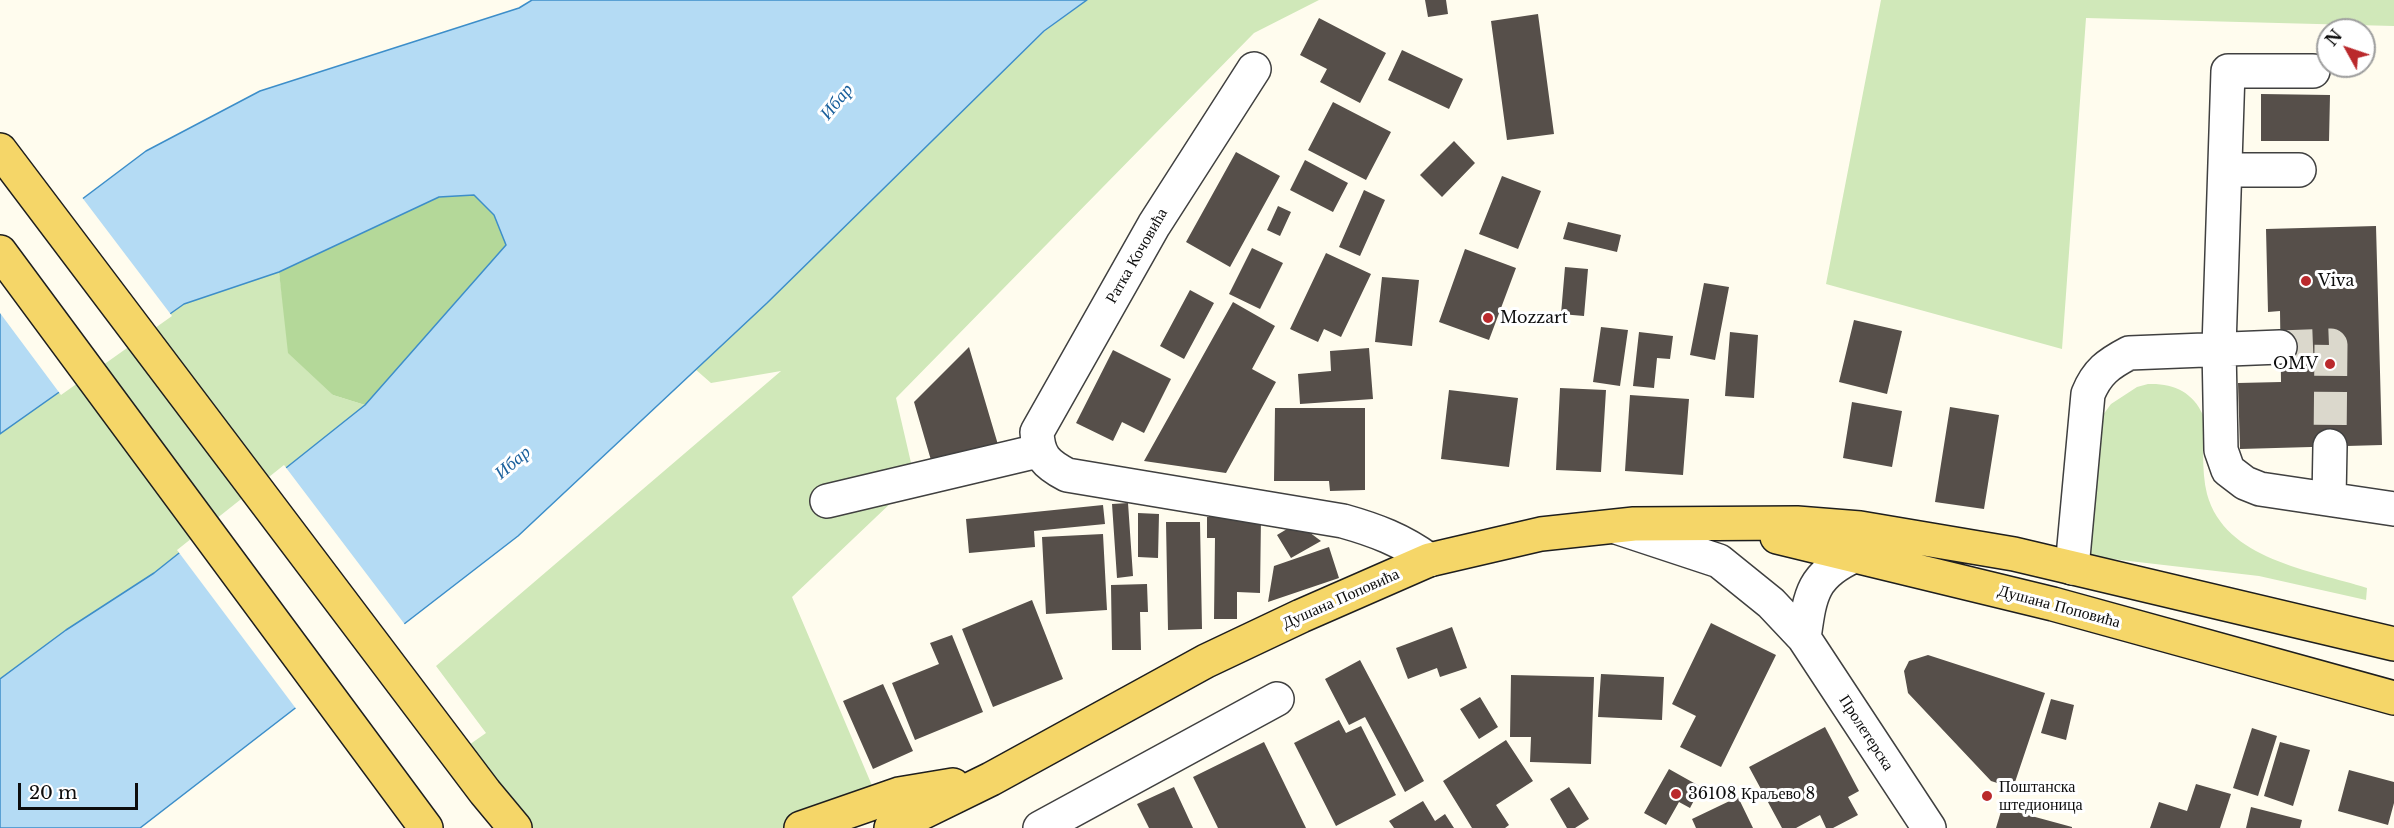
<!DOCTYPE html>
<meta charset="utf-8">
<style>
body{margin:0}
#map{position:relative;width:2394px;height:828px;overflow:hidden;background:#fffcee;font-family:"Libre Baskerville",serif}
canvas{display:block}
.north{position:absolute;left:2316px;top:18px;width:60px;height:60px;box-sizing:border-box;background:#fff;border:2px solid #9e9e9e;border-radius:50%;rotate:310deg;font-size:16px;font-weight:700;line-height:24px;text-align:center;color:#0d0d0d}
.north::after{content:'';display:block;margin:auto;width:21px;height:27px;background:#ba292c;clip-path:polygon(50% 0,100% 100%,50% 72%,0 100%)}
.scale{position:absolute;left:18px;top:783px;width:120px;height:27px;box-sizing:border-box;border:3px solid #0d0d0d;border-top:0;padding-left:8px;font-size:18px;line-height:21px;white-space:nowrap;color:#0d0d0d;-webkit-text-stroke:4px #fff;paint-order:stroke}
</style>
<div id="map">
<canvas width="2394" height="828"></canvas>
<div class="north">N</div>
<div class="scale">20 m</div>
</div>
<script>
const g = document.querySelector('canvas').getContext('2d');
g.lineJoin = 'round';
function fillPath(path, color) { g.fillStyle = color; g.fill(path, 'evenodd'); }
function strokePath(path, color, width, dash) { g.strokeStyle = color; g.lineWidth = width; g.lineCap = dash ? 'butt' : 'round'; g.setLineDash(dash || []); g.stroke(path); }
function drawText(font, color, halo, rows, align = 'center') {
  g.font = font + ' "Libre Baskerville",serif'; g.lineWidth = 6; g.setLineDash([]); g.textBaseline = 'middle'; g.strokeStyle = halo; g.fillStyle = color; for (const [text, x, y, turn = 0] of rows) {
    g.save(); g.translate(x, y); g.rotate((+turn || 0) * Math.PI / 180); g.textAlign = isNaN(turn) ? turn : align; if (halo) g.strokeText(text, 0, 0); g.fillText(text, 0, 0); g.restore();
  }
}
fillPath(new Path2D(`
 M 1087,0 L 1319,0 L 1254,33 L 896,398 L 915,480 L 792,597 L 879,802 L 801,828 L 516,828 L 456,754 L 486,733 L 436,666 L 781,371 L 711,383 L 695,369 L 1045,31 Z
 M 1881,0 L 2394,0 L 2394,26 L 2086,18 L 2062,349 L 1826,284 Z
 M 279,272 L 284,309 L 333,395 L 365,405 L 154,573 L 66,630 L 0,679 L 0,434 L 184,304 Z
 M 2148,384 C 2173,383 2193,392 2203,415 C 2204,440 2201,470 2207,494 C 2225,560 2311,570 2367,588 L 2366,600 L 2259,576 L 2086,556 L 2097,423 L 2111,404 L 2137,387 Z`), '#d0e8b9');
fillPath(new Path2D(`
 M 474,195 L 494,215 L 506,245 L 365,405 L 333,395 L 288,353 L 279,272 L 439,197 Z`), '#b4d899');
const water = new Path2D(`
 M 532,0 L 1087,0 L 1044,31 L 767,303 L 518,536 L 140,828 L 0,828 L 0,679 L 66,630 L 154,573 L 365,405 L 506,245 L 494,215 L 474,195 L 439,197 L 279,272 L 184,304 L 0,434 L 0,261 L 146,151 L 260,91 L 519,8 Z`);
fillPath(water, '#b4dbf4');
strokePath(water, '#3d8ec9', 1.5);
fillPath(new Path2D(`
 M 81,196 L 172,316 L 61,395 L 0,313 L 0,257 Z
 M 284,465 L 406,626 L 297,710 L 177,550 Z`), '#fffcee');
fillPath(new Path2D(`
 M 1425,0 L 1446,0 L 1448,14 L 1428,17 Z
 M 1538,14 L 1554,134 L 1507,140 L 1491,21 Z
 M 1319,18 L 1386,53 L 1360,103 L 1320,82 L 1327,69 L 1300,55 Z
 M 1402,50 L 1463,79 L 1449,109 L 1388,80 Z
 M 2261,94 L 2330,95 L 2329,141 L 2261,141 Z
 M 1333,102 L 1391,132 L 1366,180 L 1308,150 Z
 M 1454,141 L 1475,163 L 1442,197 L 1420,175 Z
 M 1236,152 L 1280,176 L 1230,267 L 1186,242 Z
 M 1305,160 L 1348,183 L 1333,212 L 1290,190 Z
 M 1502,176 L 1541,191 L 1518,249 L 1479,234 Z
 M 1364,190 L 1385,200 L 1360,256 L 1339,247 Z
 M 1278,206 L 1291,212 L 1280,236 L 1267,230 Z
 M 1568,222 L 1621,235 L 1617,252 L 1563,239 Z
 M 2376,226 L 2382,445 L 2240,449 L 2238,383 L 2281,382 L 2280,311 L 2268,312 L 2266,229 Z
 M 1252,248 L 1283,263 L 1260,309 L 1229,294 Z
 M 1465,249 L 1516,268 L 1489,340 L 1439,322 Z
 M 1326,253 L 1371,274 L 1341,337 L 1324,329 L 1318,342 L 1290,329 Z
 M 1565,267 L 1588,269 L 1584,316 L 1561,314 Z
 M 1382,277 L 1419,280 L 1412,346 L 1375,342 Z
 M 1704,283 L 1729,287 L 1715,360 L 1690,355 Z
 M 1190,290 L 1214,303 L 1184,359 L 1160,346 Z
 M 1233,302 L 1275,326 L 1252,369 L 1276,382 L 1226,473 L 1144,461 Z
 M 1854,320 L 1902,331 L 1887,394 L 1839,382 Z
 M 1601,327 L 1628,330 L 1620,386 L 1593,382 Z
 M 1639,332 L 1673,336 L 1670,359 L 1657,358 L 1654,388 L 1633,386 Z
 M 1730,332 L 1758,335 L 1754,398 L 1725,396 Z
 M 969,347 L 999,448 L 933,467 L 914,402 Z
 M 1369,348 L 1373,399 L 1300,404 L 1298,374 L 1331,371 L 1330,351 Z
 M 1113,350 L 1171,379 L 1144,433 L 1122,422 L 1113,441 L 1076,423 Z
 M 1560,388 L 1606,390 L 1601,472 L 1556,470 Z
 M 1449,390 L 1518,398 L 1509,467 L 1441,459 Z
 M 1630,395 L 1689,399 L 1683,475 L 1625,471 Z
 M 1852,402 L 1902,411 L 1892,467 L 1843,458 Z
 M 1950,407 L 1999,415 L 1984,509 L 1935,502 Z
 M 1275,408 L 1365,408 L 1365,490 L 1330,491 L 1329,481 L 1274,481 Z
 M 1128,503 L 1133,576 L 1117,578 L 1112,504 Z
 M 1103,505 L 1105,524 L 1034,531 L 1035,547 L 969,553 L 966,519 Z
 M 1138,513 L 1159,514 L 1158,558 L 1138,557 Z
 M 1207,517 L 1261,517 L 1260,593 L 1237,592 L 1237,619 L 1214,619 L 1215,538 L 1207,538 Z
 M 1166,522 L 1200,522 L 1202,629 L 1168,630 Z
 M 1297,523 L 1321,541 L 1291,558 L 1277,535 Z
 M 1103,534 L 1107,610 L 1046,614 L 1042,537 Z
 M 1329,547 L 1339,578 L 1268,602 L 1274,566 Z
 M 1147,584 L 1148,612 L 1140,612 L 1141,650 L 1112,650 L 1111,585 Z
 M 1032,600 L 1063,679 L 993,707 L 962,629 Z
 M 1711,623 L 1776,655 L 1721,767 L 1680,747 L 1696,716 L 1672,704 Z
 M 1452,627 L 1467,668 L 1440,677 L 1437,668 L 1408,679 L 1396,648 Z
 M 952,635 L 983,712 L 915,740 L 892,683 L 939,664 L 930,643 Z
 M 1928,655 L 2045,693 L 2013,788 L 1991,781 L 1908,693 L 1904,671 L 1909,661 Z
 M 1360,660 L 1424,781 L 1405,792 L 1365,717 L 1349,725 L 1325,679 Z
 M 1601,674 L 1664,677 L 1662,720 L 1598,717 Z
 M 1511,675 L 1594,677 L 1591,764 L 1530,762 L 1531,737 L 1510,737 Z
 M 883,684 L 913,751 L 873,769 L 843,701 Z
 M 1480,697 L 1498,727 L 1479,739 L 1460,709 Z
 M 2051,699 L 2074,705 L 2066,740 L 2041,733 Z
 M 1339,720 L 1346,733 L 1361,726 L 1396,795 L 1336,826 L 1294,743 Z
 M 1825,727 L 1859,791 L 1848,797 L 1858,815 L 1833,828 L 1826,828 L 1820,815 L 1796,828 L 1782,828 L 1749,767 Z
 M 2252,728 L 2277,736 L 2258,796 L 2233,788 Z
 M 1506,740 L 1533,781 L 1496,805 L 1509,825 L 1505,828 L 1472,828 L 1443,781 Z
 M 1264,742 L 1306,828 L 1218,828 L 1193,777 Z
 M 2280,742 L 2310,750 L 2293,806 L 2264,796 Z
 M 1669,769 L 1701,787 L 1690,808 L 1679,802 L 1666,825 L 1644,813 Z
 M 2349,770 L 2394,782 L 2394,803 L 2388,825 L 2338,811 Z
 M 2196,784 L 2231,794 L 2220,828 L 2150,828 L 2159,802 L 2187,811 Z
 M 1174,787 L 1193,828 L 1149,828 L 1137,804 Z
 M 1569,787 L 1589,819 L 1575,828 L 1567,828 L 1550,799 Z
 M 1738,797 L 1753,828 L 1696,828 L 1692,819 Z
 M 1423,801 L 1435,821 L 1445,814 L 1454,828 L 1394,828 L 1389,821 Z
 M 2251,807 L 2302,820 L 2300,828 L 2246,828 Z
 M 2002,808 L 2072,827 L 2072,828 L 1996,828 Z`), '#564f4a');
strokePath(new Path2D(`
 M 2280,347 L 2331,345 L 2330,446`), '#dbd8cc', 33, [33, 16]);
const minor = new Path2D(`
 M 1254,69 L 1154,225 L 1037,432 C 1038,456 1046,464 1067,475 L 1343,521 C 1375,530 1402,540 1429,560
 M 2313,71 L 2228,71 L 2219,347 L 2221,450 L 2228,470 L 2245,483 L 2260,489 L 2394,509
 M 2226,170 L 2299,170
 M 2329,499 L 2330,446
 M 827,501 L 1038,451
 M 1616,527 L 1719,561 L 1771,603 L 1804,638 L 1929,828
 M 2072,568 L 2088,394 C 2097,372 2108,364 2129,353 L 2280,347
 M 1804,638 C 1810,595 1812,575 1854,556
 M 1040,828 L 1277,699`);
const major = new Path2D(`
 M 0,150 L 485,792 L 515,828
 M 0,252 L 426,828
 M 1777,537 L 2053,604 L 2394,698
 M 801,828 L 899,794 L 953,785
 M 891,828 L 991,779 L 1206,661 L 1301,616 L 1429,560 L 1541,534 L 1634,524 L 1797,523 L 1860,528 L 2014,554 L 2394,644`);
strokePath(minor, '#404040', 36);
strokePath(major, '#1e1e1e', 36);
strokePath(minor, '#fff', 33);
strokePath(major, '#f5d668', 33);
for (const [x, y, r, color] of [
 [2306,281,6,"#ba292c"],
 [1488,318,6,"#ba292c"],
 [2330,364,6,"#ba292c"],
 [1676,794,6,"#ba292c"],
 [1987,796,6,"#ba292c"]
]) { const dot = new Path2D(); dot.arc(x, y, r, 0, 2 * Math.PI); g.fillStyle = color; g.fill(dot); strokePath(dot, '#fff', 2); }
drawText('16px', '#0d0d0d', '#fff', [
 ["Ратка Кочовића",1137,256,-60],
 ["Душана Поповића",1341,599,-24],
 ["Душана Поповића",2059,607,15],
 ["Пролетерска",1866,733,57]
]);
drawText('16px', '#0d0d0d', '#fff', [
 ["Viva",2318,281],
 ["Mozzart",1500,318],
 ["OMV",2318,364,"right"],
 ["Поштанска",1999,787],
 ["штедионица",1999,805],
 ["36108 Краљево 8",1688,794]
], 'left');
drawText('italic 18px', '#1a609c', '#fff', [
 ["Ибар",837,102,-51],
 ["Ибар",513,463,-40]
]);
</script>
